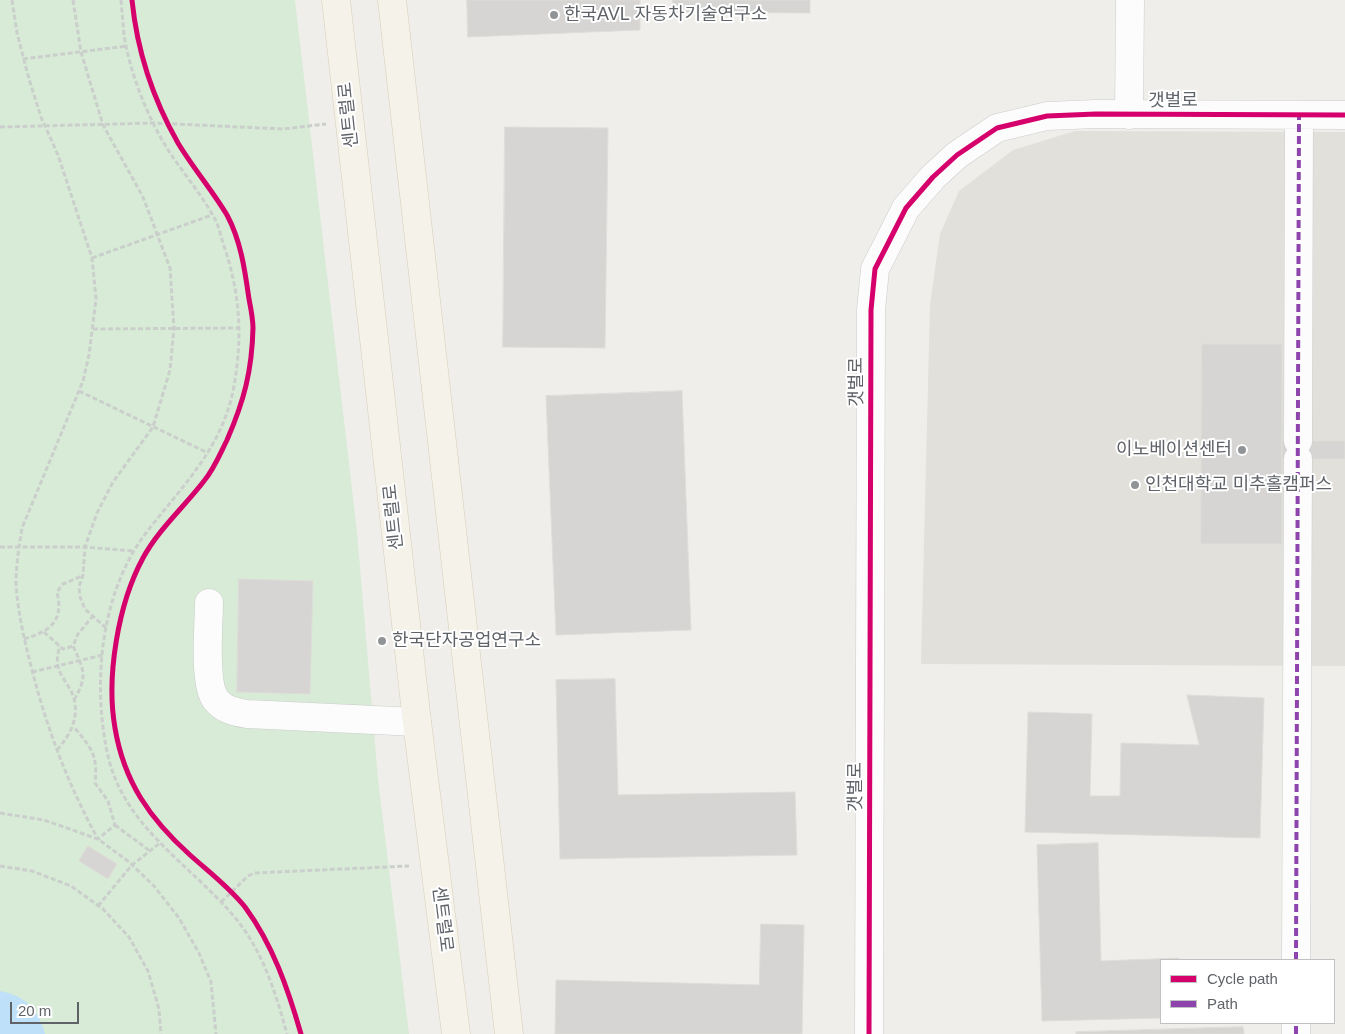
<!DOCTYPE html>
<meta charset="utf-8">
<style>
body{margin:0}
#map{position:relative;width:1345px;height:1034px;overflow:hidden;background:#efeeea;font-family:Arial,sans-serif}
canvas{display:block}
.legend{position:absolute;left:1160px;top:959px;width:175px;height:65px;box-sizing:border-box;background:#fff;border:1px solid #bfc1c3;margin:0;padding:6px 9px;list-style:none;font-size:15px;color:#5f6368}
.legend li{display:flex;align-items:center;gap:10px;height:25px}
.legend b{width:25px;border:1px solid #bfc1c3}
.scale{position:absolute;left:10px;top:1002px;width:69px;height:22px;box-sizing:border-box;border:2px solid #5f6368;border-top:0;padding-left:6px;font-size:15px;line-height:18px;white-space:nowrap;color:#5f6368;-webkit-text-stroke:4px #fff;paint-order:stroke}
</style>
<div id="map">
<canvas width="1345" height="1034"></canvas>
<ul class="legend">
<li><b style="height:6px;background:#d6006c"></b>Cycle path</li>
<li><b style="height:6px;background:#8e44ad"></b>Path</li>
</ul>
<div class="scale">20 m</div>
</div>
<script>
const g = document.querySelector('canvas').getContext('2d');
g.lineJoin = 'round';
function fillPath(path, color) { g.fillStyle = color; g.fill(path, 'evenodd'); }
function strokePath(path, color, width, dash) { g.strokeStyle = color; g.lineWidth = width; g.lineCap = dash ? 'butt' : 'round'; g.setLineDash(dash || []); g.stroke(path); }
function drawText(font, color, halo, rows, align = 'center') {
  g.font = font + ' Arial,"Noto Sans KR",sans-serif'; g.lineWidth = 4; g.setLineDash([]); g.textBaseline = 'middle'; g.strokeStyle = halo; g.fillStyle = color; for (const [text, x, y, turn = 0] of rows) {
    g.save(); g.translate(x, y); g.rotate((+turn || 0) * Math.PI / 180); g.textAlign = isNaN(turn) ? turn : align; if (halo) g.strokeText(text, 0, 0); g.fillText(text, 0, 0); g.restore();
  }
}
fillPath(new Path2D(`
 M 1075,131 L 1345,132 L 1345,666 L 921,664 L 930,305 L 940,234 L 959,191 L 1013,150 Z`), '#e2e0da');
fillPath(new Path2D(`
 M 0,0 L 295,0 L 357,532 L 378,779 L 409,1034 L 0,1034 Z`), '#d8ebd6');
fillPath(new Path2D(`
 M 0,991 C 24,995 39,1010 45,1034 L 0,1034 Z`), '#bfe0f9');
const building = new Path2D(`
 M 467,0 L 640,0 L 640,30 L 468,37 Z
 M 673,0 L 810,0 L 810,13 L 673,12 Z
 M 505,127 L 608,128 L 605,348 L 503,347 Z
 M 1202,344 L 1282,344 L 1282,544 L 1201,544 Z
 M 682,391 L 691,630 L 556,635 L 546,396 Z
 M 1282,441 L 1345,441 L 1345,459 L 1282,459 Z
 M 239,579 L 313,581 L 310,694 L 237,692 Z
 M 615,679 L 618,795 L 795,792 L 797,855 L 560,859 L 556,680 Z
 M 1187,695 L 1264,698 L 1260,838 L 1025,832 L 1028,712 L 1092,714 L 1090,796 L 1120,796 L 1121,743 L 1199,745 Z
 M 1098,843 L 1101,961 L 1179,958 L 1179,960 L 1161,960 L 1161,1018 L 1042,1021 L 1037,845 Z
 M 88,846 L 117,864 L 108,879 L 79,861 Z
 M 761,924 L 804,925 L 802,1034 L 555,1034 L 556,980 L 759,985 Z
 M 1243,1027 L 1244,1034 L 1076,1034 L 1076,1032 Z`);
fillPath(building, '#d6d5d3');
strokePath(building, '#deddd9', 1);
const minor = new Path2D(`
 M 1129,115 L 1130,0
 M 1298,441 L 1299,115
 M 209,603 C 209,625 203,683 216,700 C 224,710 235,712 247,714 L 417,722
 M 1296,960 L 1298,459
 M 869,1034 L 871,310 L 875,269 L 906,208 L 933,177 L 957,155 L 997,128 L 1047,116 L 1096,114 L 1345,115
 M 1296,1034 L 1296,1023`);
const major = new Path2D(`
 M 336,0 L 417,722 L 456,1034
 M 392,0 L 509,1034`);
strokePath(minor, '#cbcccc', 29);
strokePath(major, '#d7ceb8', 29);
strokePath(new Path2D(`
 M 12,0 L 17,33 L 29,79 L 41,117 L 58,155 L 92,258 L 96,299 L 89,355 L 83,381 L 22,528 C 19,547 16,565 16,584 C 18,613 24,639 31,666 C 46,726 68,785 98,839 L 115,825 L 108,801 L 95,783 C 98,754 91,748 74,727
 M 73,0 L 81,52 L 103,125 L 143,197 L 170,268 L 174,328 L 170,370 L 153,427 L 113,482 L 97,513 L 85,547 L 83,575 L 79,587 L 80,597 L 85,609 L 106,628
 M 121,0 C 122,11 123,23 124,35 C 130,74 149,121 170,153 C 185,175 204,198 216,221 C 219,228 221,236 223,243 C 240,292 243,335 234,386 C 223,448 182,486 146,533 C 100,593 92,685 108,756 C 124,826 188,863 232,914 C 262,948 275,991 287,1034
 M 23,59 L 127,46
 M 0,127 L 154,123 L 283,129 L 326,124
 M 92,258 L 212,215
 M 93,329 L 240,328
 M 79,391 L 208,453
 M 0,547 L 85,547 L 133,551
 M 44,632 L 63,649 L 73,646
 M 24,639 C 50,631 64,622 57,592 L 63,584 L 82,576
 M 32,672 L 103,655
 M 74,700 C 88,676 84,670 73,646 L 78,634 L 92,617
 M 57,750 C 71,734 81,715 72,693 C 68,684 60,676 58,666 C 56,660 59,652 59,646
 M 0,813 L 44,820 L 98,839 L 129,862 L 154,886 L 179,918 L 199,953 L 211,982 L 216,1034
 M 115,825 L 150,851
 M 0,866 L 32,871 L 71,886 L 103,909 L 129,937 L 148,971 L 159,1009 L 161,1034
 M 221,902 L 248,876 L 254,873 L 409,866
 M 98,906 L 132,865 L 160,843`), '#cacfcc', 3, [5, 2.5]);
strokePath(minor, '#fdfcfc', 28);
strokePath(major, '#f4f2e9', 28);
strokePath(new Path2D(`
 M 1296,960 L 1299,115
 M 1296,1034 L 1296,1023`), '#8e44ad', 4, [8, 4]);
strokePath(new Path2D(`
 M 132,0 C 137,50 153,99 178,143 C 193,168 212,190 227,215 C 241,241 245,271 249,299 C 251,309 253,319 253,328 C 252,371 244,401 227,440 C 220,454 214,469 204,481 C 184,507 158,530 143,558 C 118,604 106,677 115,728 C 124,782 150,819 190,855 C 209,872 229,887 245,907 C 273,945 288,989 301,1034
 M 869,1034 L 871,310 L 875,269 L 906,208 L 933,177 L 957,155 L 997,128 L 1047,116 L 1096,114 L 1345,115`), '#d6006c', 5);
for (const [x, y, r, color] of [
 [554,15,5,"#919496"],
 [1242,450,5,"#919496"],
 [1135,485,5,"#919496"],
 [382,641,5,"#919496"]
]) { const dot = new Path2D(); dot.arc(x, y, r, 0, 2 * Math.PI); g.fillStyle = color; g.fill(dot); strokePath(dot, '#fff', 2); }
drawText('18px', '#5f6368', '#fff', [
 ["한국AVL 자동차기술연구소",564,15],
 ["이노베이션센터",1232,450,"right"],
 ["인천대학교 미추홀캠퍼스",1145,485],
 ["한국단자공업연구소",392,641]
], 'left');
drawText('18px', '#5f6368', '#fff', [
 ["갯벌로",1173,101],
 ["센트럴로",349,115,-96],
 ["갯벌로",857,382,-90],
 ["센트럴로",394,517,-96],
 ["갯벌로",856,787,-90],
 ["센트럴로",442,919,83]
]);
</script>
